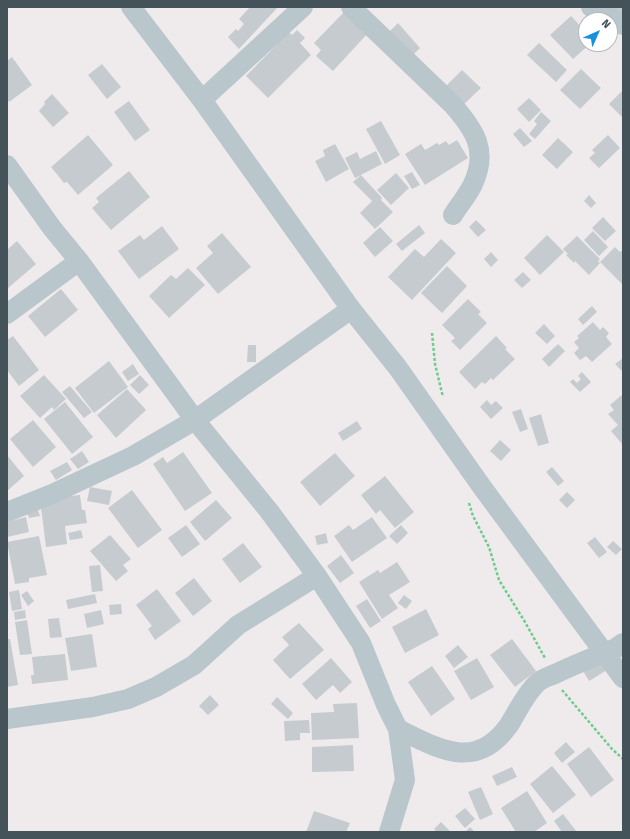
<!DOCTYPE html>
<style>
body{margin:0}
#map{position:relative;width:630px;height:839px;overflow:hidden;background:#efebec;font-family:"Fira Sans",sans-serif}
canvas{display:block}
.frame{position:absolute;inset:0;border:8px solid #445359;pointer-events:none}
.north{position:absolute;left:578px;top:12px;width:40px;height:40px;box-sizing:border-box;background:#fff;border:1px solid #b4babd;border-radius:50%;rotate:45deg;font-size:11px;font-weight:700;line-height:16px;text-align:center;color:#445359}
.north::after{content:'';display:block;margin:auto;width:14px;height:18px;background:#1691de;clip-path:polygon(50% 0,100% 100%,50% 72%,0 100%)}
</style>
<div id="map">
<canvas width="630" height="839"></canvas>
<div class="frame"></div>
<div class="north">N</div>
</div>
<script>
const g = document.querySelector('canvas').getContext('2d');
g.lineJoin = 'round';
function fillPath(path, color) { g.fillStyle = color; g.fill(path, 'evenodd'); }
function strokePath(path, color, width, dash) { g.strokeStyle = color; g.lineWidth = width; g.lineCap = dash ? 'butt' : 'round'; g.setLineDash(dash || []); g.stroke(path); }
fillPath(new Path2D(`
 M 250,7 L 278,7 L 239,49 L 228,37 L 236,29 L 238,31 L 244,24 L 239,19 Z
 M 608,7 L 623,7 L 623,18 Z
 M 346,10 L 369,32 L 333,71 L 316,56 L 321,50 L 314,43 Z
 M 571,16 L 586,32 L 586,44 L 590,44 L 573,59 L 550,35 Z
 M 398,23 L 420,48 L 408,60 L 389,32 Z
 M 297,30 L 305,38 L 300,43 L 311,55 L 268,98 L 246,76 L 289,32 L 292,35 Z
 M 539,43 L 567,70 L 556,82 L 527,55 Z
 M 12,57 L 32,85 L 9,102 L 7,99 L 7,61 Z
 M 102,64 L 121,87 L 107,99 L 88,75 Z
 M 581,69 L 601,88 L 580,109 L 560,90 Z
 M 462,70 L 481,88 L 463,105 L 445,87 Z
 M 623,90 L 623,118 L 609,104 Z
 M 52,94 L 69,113 L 53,127 L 39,111 L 45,104 L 44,102 Z
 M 529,98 L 541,110 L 529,122 L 517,109 Z
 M 129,101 L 150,130 L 135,141 L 114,112 Z
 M 541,112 L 551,121 L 535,139 L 529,134 L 537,124 L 534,121 Z
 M 381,121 L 400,155 L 385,164 L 366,129 Z
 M 520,128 L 532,141 L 524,147 L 513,134 Z
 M 88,135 L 113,165 L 78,195 L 67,182 L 64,183 L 51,167 Z
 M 608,135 L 620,148 L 599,168 L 589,158 L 595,153 L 592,150 Z
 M 558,138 L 573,152 L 557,169 L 542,155 Z
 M 457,140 L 468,158 L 425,185 L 405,154 L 421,144 L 425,150 L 437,143 L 439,145 L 446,141 L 449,145 Z
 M 335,144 L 349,169 L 326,182 L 315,161 L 325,156 L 323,150 Z
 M 376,151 L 382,164 L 355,178 L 345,158 L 357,152 L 360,159 Z
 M 129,171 L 150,197 L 111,230 L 92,208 L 99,202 L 96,198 Z
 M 412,172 L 420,185 L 412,189 L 404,176 Z
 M 396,173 L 409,188 L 391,205 L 377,190 Z
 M 361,175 L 382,198 L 381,200 L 393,212 L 375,229 L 360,213 L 372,201 L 353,182 Z
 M 589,195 L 596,203 L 591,208 L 584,201 Z
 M 603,217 L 616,231 L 605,241 L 592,228 Z
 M 476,220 L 486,230 L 478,237 L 469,227 Z
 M 419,225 L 425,233 L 402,251 L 396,244 Z
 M 162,226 L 179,249 L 139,279 L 118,251 L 140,235 L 144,240 Z
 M 380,227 L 393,241 L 375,257 L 363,243 Z
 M 593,231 L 608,247 L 599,256 L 584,240 Z
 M 222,233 L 251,267 L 218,294 L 196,268 L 213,253 L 207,246 Z
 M 547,235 L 564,252 L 540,275 L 524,258 Z
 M 577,236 L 600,259 L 598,261 L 600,263 L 589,275 L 575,261 L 574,263 L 566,255 L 568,254 L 563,249 Z
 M 441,239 L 456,253 L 412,300 L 388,277 L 415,249 L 424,257 Z
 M 17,241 L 36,264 L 7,289 L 7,250 Z
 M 615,247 L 620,252 L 623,250 L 623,285 L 600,262 Z
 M 491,252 L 498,260 L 491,267 L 484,259 Z
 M 447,266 L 467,286 L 442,313 L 421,293 Z
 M 188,268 L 205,285 L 169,318 L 149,296 L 171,275 L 176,279 Z
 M 523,272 L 531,280 L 522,288 L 514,280 Z
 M 61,289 L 78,310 L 45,337 L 28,316 Z
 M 468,299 L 481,312 L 478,314 L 487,323 L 460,350 L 451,341 L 455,338 L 442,325 Z
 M 592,306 L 597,312 L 583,325 L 578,319 Z
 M 593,322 L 600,330 L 603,327 L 609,333 L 606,337 L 612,344 L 592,362 L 586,356 L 580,360 L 574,353 L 579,348 L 574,342 L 579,338 L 577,336 Z
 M 544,324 L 555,336 L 547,344 L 535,333 Z
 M 13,336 L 39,370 L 19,386 L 7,370 L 7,340 Z
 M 496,336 L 507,348 L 505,349 L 515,359 L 493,380 L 491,378 L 485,384 L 482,382 L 475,389 L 459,372 Z
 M 558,344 L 565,351 L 549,367 L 542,359 Z
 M 248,345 L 256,345 L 256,362 L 247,362 Z
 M 623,358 L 623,370 L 622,371 L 615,364 Z
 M 109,361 L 128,387 L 94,413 L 75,388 Z
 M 133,364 L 139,374 L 128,381 L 122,372 Z
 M 582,372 L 591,382 L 580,392 L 570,382 L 573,379 L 577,383 L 581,379 L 578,376 Z
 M 44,375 L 66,399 L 54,410 L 52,407 L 40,418 L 20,396 Z
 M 140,375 L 149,385 L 139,394 L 130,385 Z
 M 70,386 L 92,412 L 84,418 L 62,392 Z
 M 127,389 L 146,410 L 116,438 L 97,415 Z
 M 623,394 L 623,443 L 622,444 L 611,431 L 618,425 L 608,414 L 614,410 L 610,405 Z
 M 487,400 L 491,405 L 496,401 L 503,408 L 491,419 L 480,407 Z
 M 65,402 L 93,437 L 72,454 L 44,419 Z
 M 521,409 L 528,429 L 520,432 L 512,412 Z
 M 541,414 L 549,443 L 538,446 L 529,418 Z
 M 33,420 L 56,447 L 33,467 L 10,439 Z
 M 357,421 L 362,429 L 343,441 L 338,433 Z
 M 500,440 L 511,450 L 501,461 L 490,451 Z
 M 82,451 L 89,462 L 78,469 L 70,459 Z
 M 183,452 L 212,493 L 185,511 L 153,464 L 163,457 L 167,463 Z
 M 335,453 L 355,476 L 320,506 L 300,482 Z
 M 7,455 L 24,476 L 7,491 Z
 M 67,462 L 72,470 L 56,480 L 50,471 Z
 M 552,467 L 564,481 L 558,486 L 546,472 Z
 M 385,476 L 414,512 L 395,528 L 380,510 L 376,514 L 361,495 Z
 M 90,487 L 112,491 L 109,505 L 87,501 Z
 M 132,490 L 162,530 L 138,548 L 108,508 Z
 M 567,492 L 575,500 L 567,508 L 559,500 Z
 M 80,495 L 82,510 L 85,510 L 87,523 L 65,526 L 67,544 L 46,547 L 40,499 Z
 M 216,500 L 232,518 L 205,541 L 190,522 Z
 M 38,510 L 40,516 L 29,518 L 27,512 Z
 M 26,517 L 29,532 L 7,537 L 7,522 Z
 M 372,517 L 387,538 L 352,562 L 334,536 L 349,525 L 353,530 Z
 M 186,525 L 200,544 L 182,557 L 168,538 Z
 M 401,525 L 408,533 L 397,544 L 389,536 Z
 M 81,530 L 83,538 L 70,540 L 68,533 Z
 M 326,533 L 328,543 L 317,545 L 315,536 Z
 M 110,535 L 131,559 L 123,565 L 128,571 L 116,581 L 90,551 Z
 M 39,536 L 47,575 L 29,578 L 29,582 L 15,584 L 7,542 Z
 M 595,537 L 607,552 L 599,558 L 587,543 Z
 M 613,541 L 622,549 L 616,555 L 607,547 Z
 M 243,543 L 262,567 L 240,583 L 222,559 Z
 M 341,555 L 354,573 L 340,583 L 327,566 Z
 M 397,562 L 410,582 L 389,595 L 398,608 L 382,619 L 359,582 L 378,570 L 380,573 Z
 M 100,565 L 103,591 L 92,592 L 89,566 Z
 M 194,578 L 212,601 L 193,616 L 175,593 Z
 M 157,589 L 181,621 L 155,640 L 148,629 L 152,626 L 136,605 Z
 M 19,590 L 22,609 L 12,611 L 9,592 Z
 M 27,591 L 34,601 L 28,606 L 21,595 Z
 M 95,594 L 97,603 L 68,609 L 66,600 Z
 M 404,595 L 412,601 L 406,609 L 398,603 Z
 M 367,599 L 381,621 L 370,628 L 356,606 Z
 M 121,604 L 122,614 L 110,615 L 109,605 Z
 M 426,609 L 439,635 L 405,653 L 392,627 Z
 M 25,610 L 26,618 L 15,620 L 14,612 Z
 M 101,610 L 104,624 L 87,628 L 84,614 Z
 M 59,618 L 62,637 L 50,638 L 48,619 Z
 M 27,620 L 32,654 L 20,655 L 15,622 Z
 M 299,623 L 324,650 L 290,679 L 273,660 L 289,645 L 282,637 Z
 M 92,634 L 97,667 L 71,671 L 65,638 Z
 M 7,639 L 10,639 L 18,685 L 7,687 Z
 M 512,639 L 536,671 L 515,687 L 490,655 Z
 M 458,645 L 468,657 L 454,668 L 445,656 Z
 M 65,654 L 68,680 L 32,684 L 31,675 L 34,675 L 32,657 Z
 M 331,658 L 352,682 L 340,693 L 333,685 L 316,700 L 302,684 Z
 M 477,658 L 494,687 L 471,700 L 454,671 Z
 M 601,660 L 607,670 L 589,681 L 583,671 Z
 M 432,666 L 455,699 L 431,716 L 408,682 Z
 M 210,695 L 219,705 L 208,715 L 199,706 Z
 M 277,697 L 293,713 L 288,719 L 271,704 Z
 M 357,703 L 359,738 L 312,740 L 311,713 L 334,712 L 333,704 Z
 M 309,720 L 310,733 L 300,733 L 300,740 L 285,741 L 284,721 Z
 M 566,742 L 575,752 L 562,763 L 554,753 Z
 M 353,745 L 354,771 L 312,772 L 312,747 Z
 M 589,747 L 614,780 L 591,797 L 567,764 Z
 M 552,766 L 576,795 L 553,813 L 530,784 Z
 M 512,767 L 517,777 L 497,786 L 492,776 Z
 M 481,787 L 493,814 L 480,820 L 468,792 Z
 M 527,791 L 547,823 L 534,832 L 516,832 L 501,808 Z
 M 465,808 L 475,819 L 465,828 L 455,816 Z
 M 314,811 L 350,823 L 346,832 L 306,832 Z
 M 563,814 L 577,832 L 562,832 L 554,821 Z
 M 441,822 L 451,832 L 437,832 L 434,829 Z
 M 470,827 L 475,832 L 465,832 Z`), '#c5cbcf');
strokePath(new Path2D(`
 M 432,333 L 435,364 L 443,397
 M 469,503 L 473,516 L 489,547 L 499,580 L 525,622 L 545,658
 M 562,690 L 612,749 L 623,759`), '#6fcc8e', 2.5, [3, 2]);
strokePath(new Path2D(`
 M 131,7 L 202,100 L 351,309 L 398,368 L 482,487 L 623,678
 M 351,7 L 452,104 C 474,129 489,150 473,184 C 468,195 459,205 453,215
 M 591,7 L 607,14 L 623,25
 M 202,100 L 303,7
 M 7,165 L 52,228 L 79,261 L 195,420 L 269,511 L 317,576 L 361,643 L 386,705 L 398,729 L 405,780 L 389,832
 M 7,314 L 79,261
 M 7,512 L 52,494 L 133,456 L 195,420 L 351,309
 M 7,719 L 93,707 L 128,699 L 156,687 L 194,665 L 238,625 L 317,576
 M 398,729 C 439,749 476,772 509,725 C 518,711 525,694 538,682 C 543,678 551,676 557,673 C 576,664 596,656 616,648 L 623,643`), '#b9c6cc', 20);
</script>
